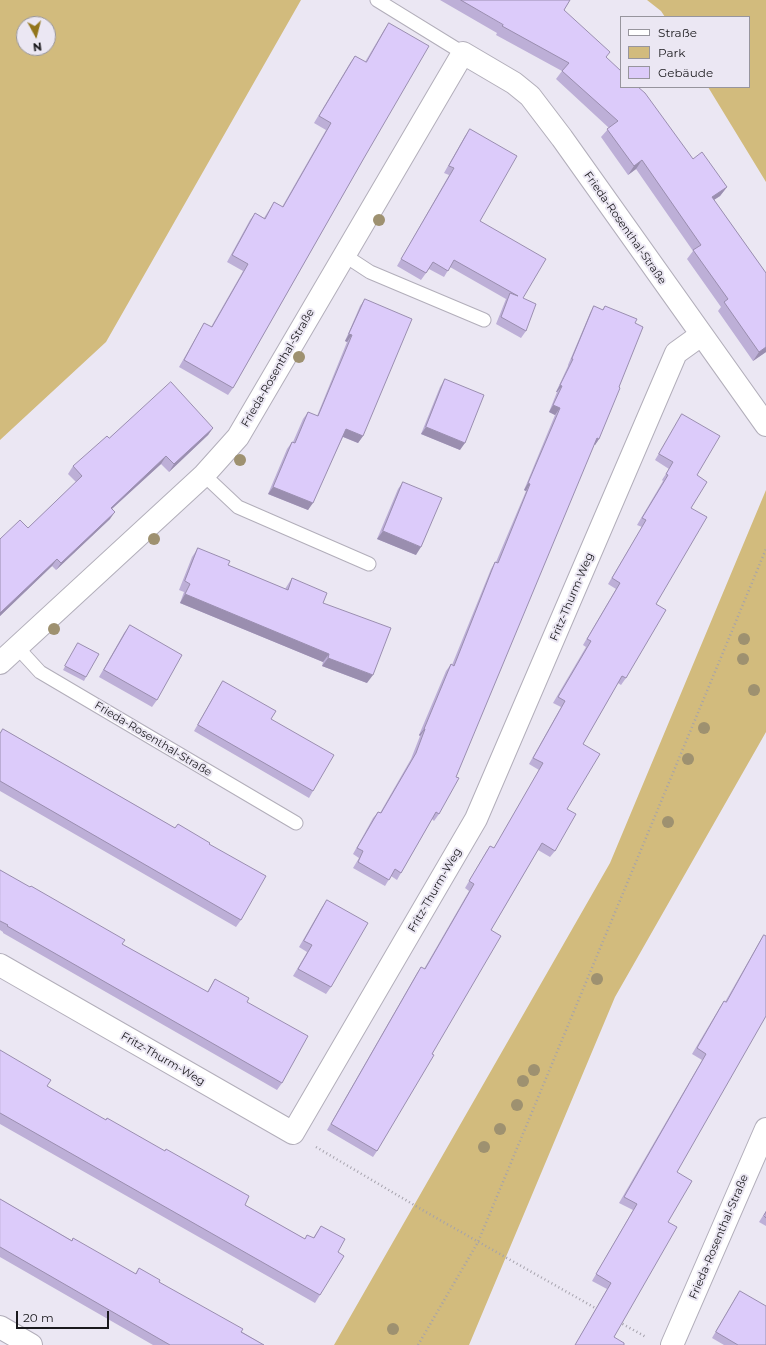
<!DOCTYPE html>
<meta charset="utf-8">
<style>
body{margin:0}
#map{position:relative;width:766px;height:1345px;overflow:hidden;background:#ebe7f3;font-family:Montserrat,sans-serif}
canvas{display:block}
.legend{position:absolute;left:620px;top:16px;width:130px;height:72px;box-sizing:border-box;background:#ebe7f3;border:1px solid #97959d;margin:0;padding:5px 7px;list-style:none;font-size:12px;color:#1a191d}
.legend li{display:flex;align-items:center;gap:8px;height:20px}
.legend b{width:20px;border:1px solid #97959d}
.north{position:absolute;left:16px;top:16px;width:40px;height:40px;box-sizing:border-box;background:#ebe7f3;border:1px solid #97959d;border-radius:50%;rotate:173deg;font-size:11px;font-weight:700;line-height:16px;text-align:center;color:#1a191d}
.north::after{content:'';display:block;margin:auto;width:14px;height:18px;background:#92751b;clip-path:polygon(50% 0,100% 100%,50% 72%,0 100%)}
.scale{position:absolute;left:16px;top:1311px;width:93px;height:18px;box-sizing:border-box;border:2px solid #1a191d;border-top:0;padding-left:5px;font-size:12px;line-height:14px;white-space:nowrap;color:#1a191d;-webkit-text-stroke:3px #ebe7f3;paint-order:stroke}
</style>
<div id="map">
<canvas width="766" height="1345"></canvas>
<ul class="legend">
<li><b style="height:5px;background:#fff"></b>Straße</li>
<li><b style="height:11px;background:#d2bb7d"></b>Park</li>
<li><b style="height:11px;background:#dccbfa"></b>Gebäude</li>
</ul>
<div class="north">N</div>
<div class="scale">20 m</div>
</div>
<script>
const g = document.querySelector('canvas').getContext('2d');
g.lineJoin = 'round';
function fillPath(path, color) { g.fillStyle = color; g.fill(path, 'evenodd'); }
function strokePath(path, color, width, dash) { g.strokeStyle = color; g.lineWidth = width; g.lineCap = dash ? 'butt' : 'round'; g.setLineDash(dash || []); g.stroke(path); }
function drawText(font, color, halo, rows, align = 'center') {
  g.font = font + ' Montserrat,sans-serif'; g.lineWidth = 4; g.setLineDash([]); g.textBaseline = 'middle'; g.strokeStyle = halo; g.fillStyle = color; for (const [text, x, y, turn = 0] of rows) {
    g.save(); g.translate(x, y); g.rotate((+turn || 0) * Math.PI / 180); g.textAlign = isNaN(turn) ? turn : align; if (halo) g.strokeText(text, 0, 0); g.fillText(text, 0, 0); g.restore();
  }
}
fillPath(new Path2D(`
 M 0,0 L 301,0 L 106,342 L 0,440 ZM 24,24 L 48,24 L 48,48 L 24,48 Z
 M 647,0 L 766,0 L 766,182 L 708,87 L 749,87 L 749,17 L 665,17 L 661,11 Z
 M 766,490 L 766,732 L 615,997 L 469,1345 L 334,1345 L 610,863 Z`), '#d2bb7d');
const lane = new Path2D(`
 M 377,0 L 463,53
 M 344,255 L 370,272 L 484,320
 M 204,475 L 238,507 L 369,564
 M 17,647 L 40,672 L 296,823`);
const street = new Path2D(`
 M 0,663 L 204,475 L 238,437 L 463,53 L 514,83 L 530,96 L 562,138 L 766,425
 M 0,965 L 293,1133 L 476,819 L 676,353 L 701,335
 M 0,1327 L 31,1345
 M 672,1345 L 766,1129`);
strokePath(lane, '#b2aeba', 15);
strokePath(street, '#b2aeba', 24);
strokePath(new Path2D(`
 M 316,1147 L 431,1215 L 597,1309
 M 619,1322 L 646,1337
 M 418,1345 L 478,1242 L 766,549`), '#a5a2ac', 2.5, [1, 3]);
strokePath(lane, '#fff', 13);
strokePath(street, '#fff', 22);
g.fillStyle = '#9e9170';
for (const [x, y] of [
 [379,220],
 [299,357],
 [240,460],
 [154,539],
 [54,629],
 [744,639],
 [743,659],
 [754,690],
 [704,728],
 [688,759],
 [668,822],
 [597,979],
 [534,1070],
 [523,1081],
 [517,1105],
 [500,1129],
 [484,1147],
 [393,1329]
]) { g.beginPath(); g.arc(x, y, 6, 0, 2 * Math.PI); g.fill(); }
fillPath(new Path2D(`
 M 440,0 L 570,0 L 564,10 L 693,159 L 727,187 L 720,196 L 714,200 L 766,273 L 766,352 L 753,361 L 718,311 L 721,307 L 687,259 L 693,251 L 636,169 L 628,175 L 601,137 L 609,128 L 556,79 L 562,71 L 496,35 L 497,33 Z
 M 389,23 L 364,158 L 233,388 L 228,395 L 179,367 L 200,330 L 204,323 L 211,327 L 243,271 L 227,262 L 250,220 L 255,213 L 264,218 L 274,202 L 282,207 L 326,130 L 314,123 L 350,63 L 355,56 L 365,62 L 384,30 Z
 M 470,129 L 480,221 L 523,298 L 526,331 L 521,338 L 496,324 L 506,299 L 450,267 L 444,277 L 429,269 L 421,280 L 397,266 L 449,175 L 444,173 L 465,136 Z
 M 365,299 L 363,436 L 358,443 L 343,437 L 308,510 L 268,494 L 287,449 L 292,442 L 293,442 L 303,419 L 308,412 L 317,416 L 347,342 L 345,341 L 360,306 Z
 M 594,306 L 602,310 L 605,306 L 635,323 L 619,387 L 599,439 L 595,445 L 594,445 L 439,814 L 434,821 L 432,819 L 401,873 L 397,880 L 391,876 L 385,886 L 353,868 L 359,858 L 353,854 L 373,818 L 378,812 L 380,813 L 411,759 L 420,736 L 419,735 L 446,671 L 451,664 L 452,665 L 491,569 L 495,562 L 496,562 L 526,491 L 524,490 L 555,415 L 549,412 L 557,392 L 556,392 L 568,366 L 568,365 L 590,313 Z
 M 445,379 L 460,450 L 421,434 L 440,387 Z
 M 682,414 L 697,475 L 691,508 L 656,604 L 626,678 L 621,685 L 618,683 L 583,744 L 567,809 L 555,851 L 550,857 L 538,850 L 491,930 L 432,1054 L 377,1151 L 373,1157 L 327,1130 L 417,973 L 421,967 L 424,969 L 469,891 L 465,888 L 486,852 L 490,846 L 494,848 L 539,770 L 529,764 L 561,707 L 553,703 L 586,647 L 583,645 L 616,589 L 608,584 L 642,527 L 637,525 L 663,481 L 662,480 L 669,469 L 655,460 L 678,421 Z
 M 213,428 L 208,435 L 169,472 L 161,464 L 112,509 L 110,519 L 56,570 L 52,566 L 0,616 L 0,539 L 28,528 L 76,482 L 68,474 L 73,466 L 109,438 Z
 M 403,482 L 416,555 L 377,539 L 398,489 Z
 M 198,548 L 228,565 L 285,589 L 292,578 L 323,603 L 367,683 L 322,666 L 323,662 L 180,603 L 184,592 L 179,590 L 192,557 Z
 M 130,625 L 157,700 L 152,707 L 99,677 L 124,633 Z
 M 78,643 L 86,677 L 84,681 L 63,670 Z
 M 223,681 L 271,719 L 313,791 L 309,798 L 194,731 L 219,687 Z
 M 3,729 L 175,828 L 178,824 L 209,844 L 241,920 L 236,927 L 0,791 L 0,733 Z
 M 0,870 L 122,944 L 207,992 L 215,979 L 247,1002 L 282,1083 L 277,1090 L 3,933 L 3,932 L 0,930 Z
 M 327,900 L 331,987 L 326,994 L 293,976 L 307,952 L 299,947 L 322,907 Z
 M 764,935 L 677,1172 L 668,1222 L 614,1337 L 624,1345 L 575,1345 L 607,1289 L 592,1281 L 633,1210 L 619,1203 L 702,1060 L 692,1054 L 720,1007 L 724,1001 L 725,1002 L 760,941 Z
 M 0,1050 L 47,1086 L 245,1205 L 305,1239 L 307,1235 L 313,1238 L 321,1226 L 338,1252 L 320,1295 L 315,1303 L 0,1124 Z
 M 0,1199 L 71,1240 L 135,1274 L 139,1268 L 159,1282 L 264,1345 L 153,1345 L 0,1257 Z
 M 766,1211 L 766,1226 L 759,1222 Z
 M 740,1291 L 766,1345 L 724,1345 L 712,1338 L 736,1297 Z`), '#bdafd7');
fillPath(new Path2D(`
 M 642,160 L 636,169 L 628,175 L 634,166 Z
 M 727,187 L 720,196 L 706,205 L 712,197 Z
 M 349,334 L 352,335 L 347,342 L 345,341 Z
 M 766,347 L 766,352 L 753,361 L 759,352 Z
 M 560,385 L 562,386 L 557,392 L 556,392 Z
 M 553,405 L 560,408 L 555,415 L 549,412 Z
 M 426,427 L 465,443 L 460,450 L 421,434 Z
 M 213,428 L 208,435 L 169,472 L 174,464 Z
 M 346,429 L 363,436 L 358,443 L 341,436 Z
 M 597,438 L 599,439 L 595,445 L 592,444 Z
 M 166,456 L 161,464 L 105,515 L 111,508 Z
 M 528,483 L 530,484 L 526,491 L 524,490 Z
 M 273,487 L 313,503 L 308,510 L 268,494 Z
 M 115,512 L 110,519 L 56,570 L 61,563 Z
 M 383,531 L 421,547 L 416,555 L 377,539 Z
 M 57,559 L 52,566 L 0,616 L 0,613 Z
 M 185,594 L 329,654 L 323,662 L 180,603 Z
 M 328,658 L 373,675 L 367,683 L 322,666 Z
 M 424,729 L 425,729 L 420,736 L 419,735 Z`), '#9a8eaf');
const building = new Path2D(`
 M 461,0 L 570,0 L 564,10 L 610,52 L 606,57 L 621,71 L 621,87 L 638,87 L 645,93 L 693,159 L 702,152 L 727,187 L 712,197 L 766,273 L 766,347 L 759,352 L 724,302 L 728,299 L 693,250 L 701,245 L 642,160 L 634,166 L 607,129 L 618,121 L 562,71 L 569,63 L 502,26 L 503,25 Z
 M 389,23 L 429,46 L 364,158 L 233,388 L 184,360 L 204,323 L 212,327 L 248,264 L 232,255 L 255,213 L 265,219 L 274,202 L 283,207 L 331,123 L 319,116 L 355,56 L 366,62 Z
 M 470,129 L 517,156 L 480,221 L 546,259 L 523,298 L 536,304 L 526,331 L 501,317 L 510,293 L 518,296 L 454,260 L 448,271 L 433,262 L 426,273 L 401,259 L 454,168 L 449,166 Z
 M 365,299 L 412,319 L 363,436 L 346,429 L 313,503 L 273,487 L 292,442 L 295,443 L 308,412 L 318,416 L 352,335 L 349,334 Z
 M 594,306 L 603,310 L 605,306 L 637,319 L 635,323 L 643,327 L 619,387 L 620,388 L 599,439 L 597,438 L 456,777 L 459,778 L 439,814 L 436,812 L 401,873 L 395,869 L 389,880 L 358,862 L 363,851 L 357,848 L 378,812 L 381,813 L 416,753 L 425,729 L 424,729 L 451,664 L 454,666 L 495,562 L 498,563 L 530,484 L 528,483 L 560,408 L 553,405 L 562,386 L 560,385 L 573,359 L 572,359 Z
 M 445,379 L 484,395 L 465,443 L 426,427 Z
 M 171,382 L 213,428 L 174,464 L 166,456 L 111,508 L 115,512 L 61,563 L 57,559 L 0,613 L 0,539 L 20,520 L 28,528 L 82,476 L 73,466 L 107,436 L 109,438 Z
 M 682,414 L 720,436 L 697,475 L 707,482 L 691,508 L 707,517 L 656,604 L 666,610 L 626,678 L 622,676 L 583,744 L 600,754 L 567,809 L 576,814 L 555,851 L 542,843 L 491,930 L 501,936 L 432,1054 L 434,1055 L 377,1151 L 331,1124 L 421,967 L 425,969 L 474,884 L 469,881 L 490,846 L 494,848 L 543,763 L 533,758 L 565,701 L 558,697 L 591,641 L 587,639 L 620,583 L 612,578 L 646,520 L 642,518 L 668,475 L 666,474 L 673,462 L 659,454 Z
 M 403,482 L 442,498 L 421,547 L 383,531 Z
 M 198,548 L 230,561 L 228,565 L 288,590 L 292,578 L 327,593 L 323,603 L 391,628 L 373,675 L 328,658 L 329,654 L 185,594 L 190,584 L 185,581 Z
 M 130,625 L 182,655 L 157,700 L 104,670 Z
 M 78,643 L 99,654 L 86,677 L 65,666 Z
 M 223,681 L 276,711 L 271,719 L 334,755 L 313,791 L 198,725 Z
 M 3,729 L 175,828 L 178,824 L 210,843 L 209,844 L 266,876 L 241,920 L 0,781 L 0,734 Z
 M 0,870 L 30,887 L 31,886 L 125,940 L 122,944 L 208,992 L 215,979 L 249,998 L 247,1002 L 308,1036 L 282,1083 L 7,926 L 8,925 L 0,921 Z
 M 327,900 L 368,923 L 331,987 L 298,969 L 312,945 L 304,941 Z
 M 764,935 L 766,936 L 766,1016 L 677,1172 L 692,1181 L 668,1222 L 677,1227 L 614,1337 L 624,1343 L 624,1345 L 575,1345 L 611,1283 L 596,1274 L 637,1204 L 624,1197 L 706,1054 L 697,1048 L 724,1001 L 726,1002 Z
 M 0,1050 L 51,1080 L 47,1086 L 106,1120 L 107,1118 L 165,1151 L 166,1149 L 249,1196 L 245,1205 L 305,1239 L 307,1235 L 314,1238 L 321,1226 L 345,1239 L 338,1252 L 344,1256 L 320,1295 L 0,1113 Z
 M 0,1199 L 72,1241 L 73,1238 L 136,1274 L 139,1268 L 160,1280 L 159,1282 L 243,1329 L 241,1332 L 264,1345 L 170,1345 L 0,1247 Z
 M 766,1212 L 766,1218 L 764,1216 Z
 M 740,1291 L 766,1306 L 766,1345 L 738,1345 L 716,1332 Z`);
fillPath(building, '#dccbfa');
strokePath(building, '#9a8eaf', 1);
drawText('11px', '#1a191d', '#ebe7f3', [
 ["Frieda-Rosenthal-Straße",625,228,55],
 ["Frieda-Rosenthal-Straße",278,368,-60],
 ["Fritz-Thurm-Weg",572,597,-67],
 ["Frieda-Rosenthal-Straße",153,739,31],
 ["Fritz-Thurm-Weg",435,890,-60],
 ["Fritz-Thurm-Weg",163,1059,30],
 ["Frieda-Rosenthal-Straße",719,1237,-67]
]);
</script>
